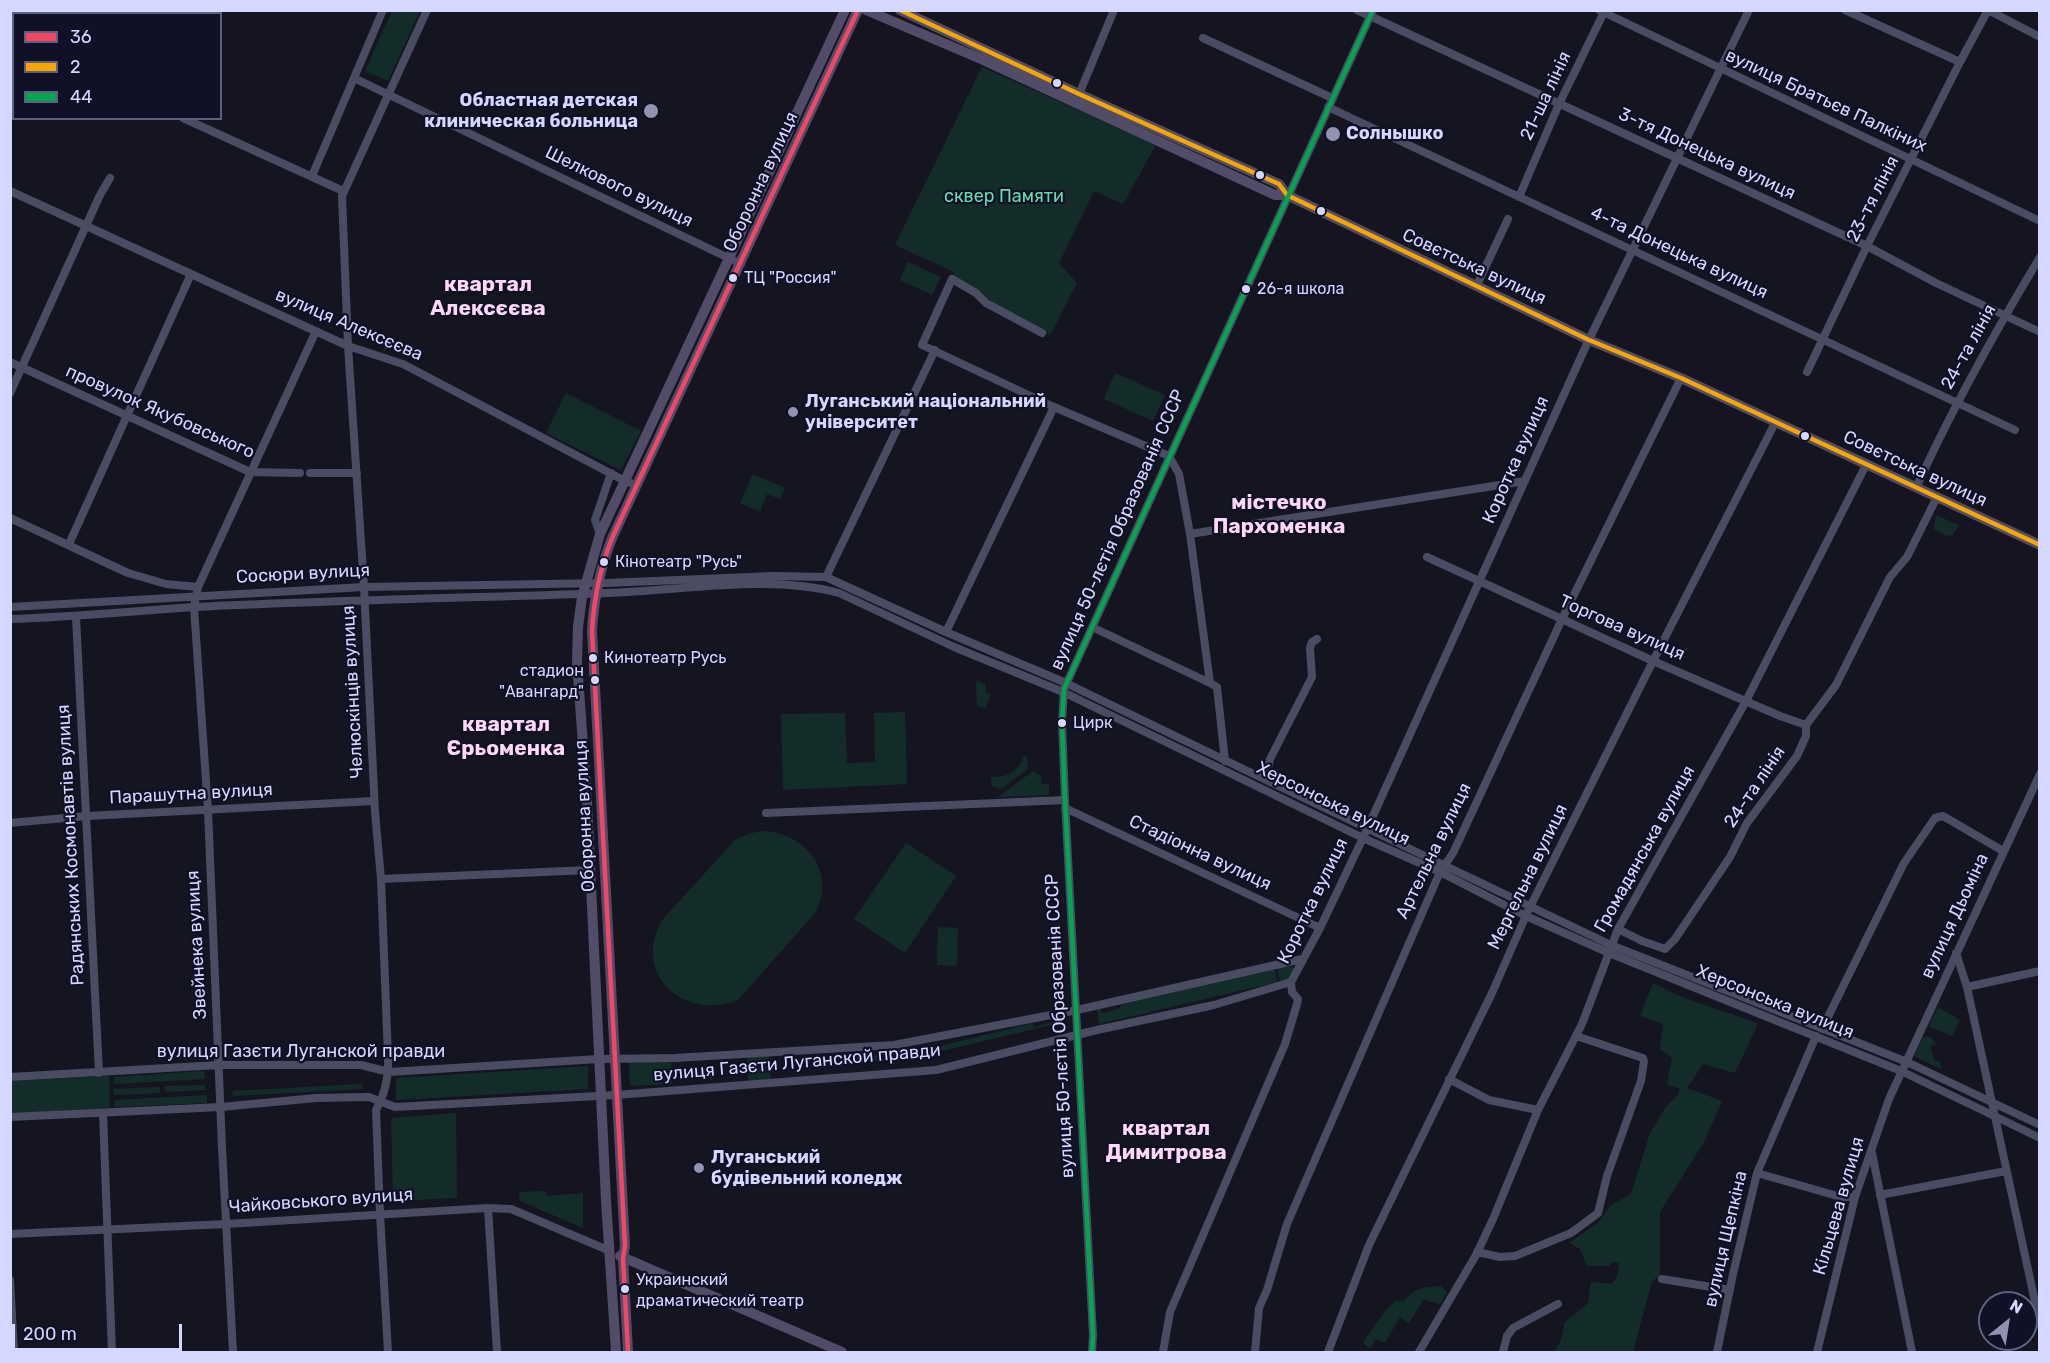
<!DOCTYPE html>
<meta charset="utf-8">
<style>
body{margin:0}
#map{position:relative;width:2050px;height:1363px;overflow:hidden;background:#151521;font-family:Rubik,sans-serif}
canvas{display:block}
.frame{position:absolute;inset:0;border:12px solid #d5d7fe;pointer-events:none}
.legend{position:absolute;left:12px;top:12px;width:210px;height:108px;box-sizing:border-box;background:#101026;border:2px solid #5f607c;margin:0;padding:8px 10px;list-style:none;font-size:18px;color:#d5d7fe}
.legend li{display:flex;align-items:center;gap:12px;height:30px}
.legend b{width:30px;border:2px solid #5f607c}
.north{position:absolute;left:1978px;top:1291px;width:60px;height:60px;box-sizing:border-box;background:#101026;border:2px solid #5f607c;border-radius:50%;rotate:30deg;font-size:16px;font-weight:700;line-height:24px;text-align:center;color:#d5d7fe}
.north::after{content:'';display:block;margin:auto;width:21px;height:27px;background:#9293b1;clip-path:polygon(50% 0,100% 100%,50% 72%,0 100%)}
.scale{position:absolute;left:12px;top:1324px;width:170px;height:27px;box-sizing:border-box;border:3px solid #d5d7fe;border-top:0;padding-left:8px;font-size:18px;line-height:21px;white-space:nowrap;color:#d5d7fe;-webkit-text-stroke:4px #101026;paint-order:stroke}
</style>
<div id="map">
<canvas width="2050" height="1363"></canvas>
<div class="frame"></div>
<ul class="legend">
<li><b style="height:8px;background:#f34667"></b>36</li>
<li><b style="height:8px;background:#f7a600"></b>2</li>
<li><b style="height:8px;background:#00a651"></b>44</li>
</ul>
<div class="north">N</div>
<div class="scale">200 m</div>
</div>
<script>
const g = document.querySelector('canvas').getContext('2d');
g.lineJoin = 'round';
function fillPath(path, color) { g.fillStyle = color; g.fill(path, 'evenodd'); }
function strokePath(path, color, width, dash) { g.strokeStyle = color; g.lineWidth = width; g.lineCap = dash ? 'butt' : 'round'; g.setLineDash(dash || []); g.stroke(path); }
function drawText(font, color, halo, rows, align = 'center') {
  g.font = font + ' Rubik,sans-serif'; g.lineWidth = 4.5; g.setLineDash([]); g.textBaseline = 'middle'; g.strokeStyle = halo; g.fillStyle = color; for (const [text, x, y, turn = 0] of rows) {
    g.save(); g.translate(x, y); g.rotate((+turn || 0) * Math.PI / 180); g.textAlign = isNaN(turn) ? turn : align; if (halo) g.strokeText(text, 0, 0); g.fillText(text, 0, 0); g.restore();
  }
}
fillPath(new Path2D(`
 M 392,11 L 420,11 L 388,81 L 365,71 Z
 M 982,67 L 1156,145 L 1123,204 L 1094,191 L 1059,263 L 1077,283 L 1050,335 L 1001,311 L 953,278 L 954,272 L 895,245 Z
 M 908,262 L 941,277 L 932,295 L 900,280 Z
 M 1115,373 L 1165,395 L 1153,421 L 1104,399 Z
 M 566,393 L 641,431 L 621,470 L 546,433 Z
 M 753,474 L 785,488 L 780,499 L 767,494 L 760,512 L 740,503 Z
 M 1936,515 L 1959,525 L 1952,536 L 1944,535 L 1934,529 Z
 M 978,681 L 985,684 L 986,692 L 991,694 L 986,707 L 983,708 L 977,706 L 976,683 Z
 M 905,712 L 907,784 L 783,790 L 781,714 L 845,713 L 847,763 L 875,762 L 874,713 Z
 M 1024,756 L 1027,756 L 1028,769 L 1001,789 L 992,786 L 991,777 C 1007,778 1019,771 1024,756 Z
 M 1033,771 L 1041,776 L 1042,784 L 1049,784 L 1049,795 L 998,797 Z
 M 761,831 C 804,831 837,871 816,912 L 738,1000 C 684,1022 630,973 663,919 L 735,840 L 748,834 Z
 M 906,843 L 956,876 L 905,953 L 854,919 Z
 M 938,927 L 958,928 L 957,966 L 937,965 Z
 M 1287,965 L 1295,969 L 1289,979 L 1280,982 L 1277,968 Z
 M 1275,969 L 1277,982 L 1099,1024 L 1097,1010 L 1100,1009 L 1102,1013 L 1119,1009 L 1122,1003 Z
 M 1653,983 L 1684,998 L 1757,1023 L 1756,1028 L 1735,1073 L 1703,1064 L 1687,1088 L 1722,1101 L 1704,1142 L 1660,1212 L 1660,1276 L 1652,1281 L 1633,1352 L 1553,1352 C 1560,1345 1564,1334 1564,1323 L 1588,1303 L 1591,1282 L 1611,1284 L 1617,1277 L 1619,1263 L 1612,1262 L 1609,1266 L 1587,1266 L 1580,1249 L 1569,1243 L 1599,1222 L 1611,1205 L 1631,1194 L 1650,1133 L 1665,1108 L 1679,1093 L 1679,1088 L 1667,1085 L 1672,1058 L 1660,1049 L 1663,1024 L 1640,1016 Z
 M 1938,1007 L 1960,1020 L 1952,1036 L 1930,1027 L 1929,1025 Z
 M 1064,1015 L 1064,1022 L 913,1058 L 829,1065 L 829,1059 L 912,1053 L 1033,1023 L 1033,1027 L 1052,1022 L 1054,1017 Z
 M 1923,1037 L 1930,1037 L 1937,1044 L 1930,1046 L 1935,1061 L 1940,1061 L 1941,1069 L 1914,1056 Z
 M 769,1054 L 771,1079 L 748,1081 L 747,1055 Z
 M 671,1060 L 672,1084 L 630,1086 L 629,1062 Z
 M 588,1066 L 588,1089 L 396,1100 L 396,1078 Z
 M 204,1071 L 205,1079 L 114,1084 L 114,1077 Z
 M 109,1076 L 110,1108 L 11,1114 L 11,1081 Z
 M 362,1084 L 362,1089 L 233,1096 L 232,1091 Z
 M 205,1085 L 205,1090 L 165,1092 L 164,1086 Z
 M 160,1087 L 160,1093 L 114,1095 L 113,1089 Z
 M 207,1095 L 207,1103 L 114,1107 L 115,1100 Z
 M 456,1113 L 457,1198 L 393,1201 L 391,1118 Z
 M 545,1191 L 547,1196 L 583,1193 L 583,1228 L 520,1201 L 519,1192 Z
 M 1441,1286 L 1447,1292 L 1440,1304 L 1423,1300 L 1409,1323 L 1400,1317 L 1385,1343 L 1376,1339 L 1370,1349 L 1363,1342 L 1386,1310 L 1396,1300 L 1403,1302 C 1414,1288 1424,1287 1441,1286 Z`), '#132c2a');
strokePath(new Path2D(`
 M 62,10 L 69,14
 M 1357,10 L 1867,246 L 1936,283 L 2040,332
 M 1599,10 L 2040,221
 M 1845,10 L 1960,62
 M 1988,10 L 2040,37
 M 129,14 L 131,10
 M 10,38 L 14,39
 M 1203,38 L 1332,98
 M 354,78 L 741,264
 M 1077,99 L 1114,10
 M 1328,107 L 2015,430
 M 183,118 L 343,191
 M 312,176 L 383,10
 M 10,191 L 348,346 L 403,364 L 625,481 L 636,485
 M 1519,197 L 1559,104 L 1605,10
 M 1476,287 L 1508,219
 M 1042,333 L 986,303 L 976,293 L 952,279 L 922,345 L 1054,407 L 1169,456 L 1179,474 L 1190,534 L 1210,683 L 1217,687 L 1225,761
 M 10,362 L 250,472 L 300,473
 M 1807,372 L 1867,246 L 1960,62 L 1988,10
 M 10,393 L 100,195 L 110,178
 M 310,473 L 357,473
 M 1916,488 C 1952,408 1995,332 2040,257
 M 10,518 L 128,573 L 166,584 L 198,587 L 194,607 L 208,810 L 222,1147 L 233,1352
 M 600,534 L 595,520 L 611,473
 M 1190,534 L 1525,481
 M 69,544 L 191,274
 M 1427,557 L 1653,661 L 1780,716 L 1806,725
 M 826,577 L 935,350
 M 198,587 L 316,331
 M 10,607 L 364,587 L 606,583 L 774,576 L 826,577 L 946,632 L 1066,683 L 1266,780 L 1611,945 L 1907,1062 L 2040,1125
 M 76,617 L 99,1073
 M 10,619 C 72,617 134,611 196,607 C 333,600 471,598 608,593 C 681,591 768,574 839,593 L 954,647 L 1063,692 L 1363,838 L 1440,872 L 1526,916 L 1609,953 L 1901,1071 L 2040,1138
 M 1092,627 L 1210,683
 M 946,632 L 1054,407
 M 1266,780 L 1270,759 L 1312,677 L 1310,648 L 1312,642 L 1317,639
 M 1065,808 L 1320,928
 M 766,813 L 1065,800
 M 10,823 L 87,816 L 374,801
 M 381,879 L 590,870
 M 1618,929 L 1642,941 L 1665,949 L 1675,939 L 1730,857 L 1747,823 L 1797,756 L 1806,736 L 1806,725 L 1836,685 L 1890,577 L 1907,557 L 1937,497
 M 1956,953 L 1967,987 L 2040,1325
 M 1967,987 L 2040,971
 M 1822,1029 L 1904,863 L 1935,818 L 1943,816 L 2003,851
 M 10,1077 L 219,1065 L 361,1065 L 389,1072 L 599,1059 L 675,1058 L 894,1045 L 1077,1010 L 1302,959
 M 1449,1079 L 1489,1100 L 1538,1110
 M 103,1113 L 112,1352
 M 10,1117 L 221,1107 L 316,1098 L 369,1097 L 395,1107 L 616,1095 L 936,1070 L 1097,1030 L 1214,1005 L 1291,982
 M 1872,1153 L 1912,1352
 M 1757,1173 L 1841,1197 L 1855,1197
 M 1880,1195 L 2006,1171
 M 488,1208 L 497,1352
 M 10,1234 L 227,1224 L 488,1208 L 511,1209 L 610,1251
 M 1477,1252 L 1500,1257 L 1515,1256 L 1571,1233 L 1598,1213 L 1607,1176 L 1641,1081 L 1644,1061 L 1643,1058 L 1576,1036
 M 1662,1279 L 1730,1290
 M 10,1280 L 14,1352
 M 388,1352 L 380,1214 L 376,1110 C 385,1094 389,1075 388,1056 L 381,879 L 375,812 L 364,587 L 348,346 L 342,196 L 427,10
 M 1092,1352 L 1093,1335 L 1065,800 L 1062,722 L 1064,689 L 1373,10
 M 1163,1352 L 1170,1312 L 1285,1044 L 1297,1004 L 1298,999 L 1292,992 L 1291,982 L 1320,928 L 1363,838 L 1585,348 L 1749,10
 M 1255,1352 L 1259,1308 L 1267,1290 L 1287,1224 L 1440,872 L 1453,853 L 1562,619 L 1681,378
 M 1328,1352 L 1369,1245 L 1492,993 L 1528,911 L 1653,661 L 1775,423
 M 1419,1352 L 1476,1255 L 1493,1219 L 1538,1110 L 1582,1024 L 1618,929 L 1746,701 L 1866,465
 M 1503,1352 L 1507,1336 L 1513,1328 L 1558,1304
 M 1717,1352 L 1733,1274 L 1757,1173 L 1816,1036
 M 1817,1352 L 1855,1197 L 1889,1099 L 2040,774`), '#4a4c62', 8);
strokePath(new Path2D(`
 M 866,10 L 981,59 L 1275,195 L 1287,195
 M 900,10 L 1079,94 L 1279,184 L 1287,195 L 1589,340 L 1681,378 L 2040,545
 M 620,1256 L 842,1352
 M 616,1352 L 606,1200 L 587,802 L 577,661 L 578,627 L 582,597 L 600,534 L 845,10
 M 628,1352 L 623,1258 L 625,1246 L 592,631 C 594,597 600,567 613,536 L 858,10`), '#514c67', 10);
strokePath(new Path2D(`
 M 628,1352 L 623,1258 L 625,1246 L 592,631 C 594,597 600,567 613,536 L 858,10`), '#f34667', 4.5);
strokePath(new Path2D(`
 M 900,10 L 1079,94 L 1279,184 L 1287,195 L 1589,340 L 1681,378 L 2040,545`), '#f7a600', 4.5);
strokePath(new Path2D(`
 M 1092,1352 L 1093,1335 L 1065,800 L 1062,722 L 1064,689 L 1373,10`), '#00a651', 4.5);
for (const [x, y, r, color] of [
 [1057,83,5,"#d5d7fe"],
 [651,111,8,"#9293b1"],
 [1333,134,8,"#9293b1"],
 [1260,175,5,"#d5d7fe"],
 [1321,211,5,"#d5d7fe"],
 [733,278,5,"#d5d7fe"],
 [1246,289,5,"#d5d7fe"],
 [793,412,6,"#9293b1"],
 [1805,436,5,"#d5d7fe"],
 [604,562,5,"#d5d7fe"],
 [593,658,5,"#d5d7fe"],
 [595,680,5,"#d5d7fe"],
 [1062,723,5,"#d5d7fe"],
 [699,1168,6,"#9293b1"],
 [625,1289,5,"#d5d7fe"]
]) { const dot = new Path2D(); dot.arc(x, y, r, 0, 2 * Math.PI); g.fillStyle = color; g.fill(dot); strokePath(dot, '#101026', 2); }
drawText('16px', '#d5d7fe', '#101026', [
 ["ТЦ \"Россия\"",744,278],
 ["26-я школа",1257,289],
 ["Кінотеатр \"Русь\"",615,562],
 ["Кинотеатр Русь",604,658],
 ["стадион",584,671,"right"],
 ["\"Авангард\"",584,692,"right"],
 ["Цирк",1073,723],
 ["Украинский",636,1280],
 ["драматический театр",636,1301]
], 'left');
drawText('18px', '#d5d7fe', '#101026', [
 ["21-ша лінія",1546,96,-65],
 ["вулиця Братьєв Палкіних",1826,101,25],
 ["3-тя Донецька вулиця",1707,154,25],
 ["Оборонна вулиця",761,182,-65],
 ["Шелкового вулиця",619,187,26],
 ["23-тя лінія",1873,199,-63],
 ["4-та Донецька вулиця",1679,253,25],
 ["Совєтська вулиця",1474,267,25],
 ["вулиця Алексєєва",349,325,23],
 ["24-та лінія",1969,347,-61],
 ["провулок Якубовського",160,412,24],
 ["Коротка вулиця",1516,460,-66],
 ["Совєтська вулиця",1915,469,25],
 ["вулиця 50-лєтія Образованія СССР",1118,530,-66],
 ["Сосюри вулиця",303,574,-3],
 ["Торгова вулиця",1622,628,24],
 ["Челюскінців вулиця",353,692,-93],
 ["24-та лінія",1755,787,-56],
 ["Парашутна вулиця",191,794,-3],
 ["Херсонська вулиця",1333,804,26],
 ["Оборонна вулиця",585,816,-93],
 ["Радянських Космонавтів вулиця",71,845,-93],
 ["Громадянська вулиця",1645,849,-61],
 ["Артельна вулиця",1434,851,-64],
 ["Стадіонна вулиця",1200,853,25],
 ["Мергельна вулиця",1528,877,-64],
 ["Коротка вулиця",1313,901,-64],
 ["вулиця Дьоміна",1955,916,-65],
 ["Звейнека вулиця",197,945,-93],
 ["Херсонська вулиця",1775,1002,22],
 ["вулиця 50-лєтія Образованія СССР",1060,1026,-93],
 ["вулиця Газєти Луганской правди",301,1052],
 ["вулиця Газєти Луганской правди",797,1063,-5],
 ["Чайковського вулиця",321,1201,-4],
 ["Кільцева вулиця",1839,1206,-74],
 ["вулиця Щепкіна",1726,1239,-77]
]);
drawText('bold 18px', '#d5d7fe', '#101026', [
 ["Областная детская",638,101,"right"],
 ["клиническая больница",638,122,"right"],
 ["Солнышко",1346,134],
 ["Луганський національний",805,402],
 ["університет",805,423],
 ["Луганський",711,1158],
 ["будівельний коледж",711,1179]
], 'left');
drawText('18px', '#62ddad', '#101026', [
 ["сквер Памяти",1004,197]
]);
drawText('bold 21px', '#fed7f5', '#101026', [
 ["квартал",488,285],
 ["Алексєєва",488,309],
 ["містечко",1279,503],
 ["Пархоменка",1279,527],
 ["квартал",506,725],
 ["Єрьоменка",506,749],
 ["квартал",1166,1129],
 ["Димитрова",1166,1153]
]);
</script>
